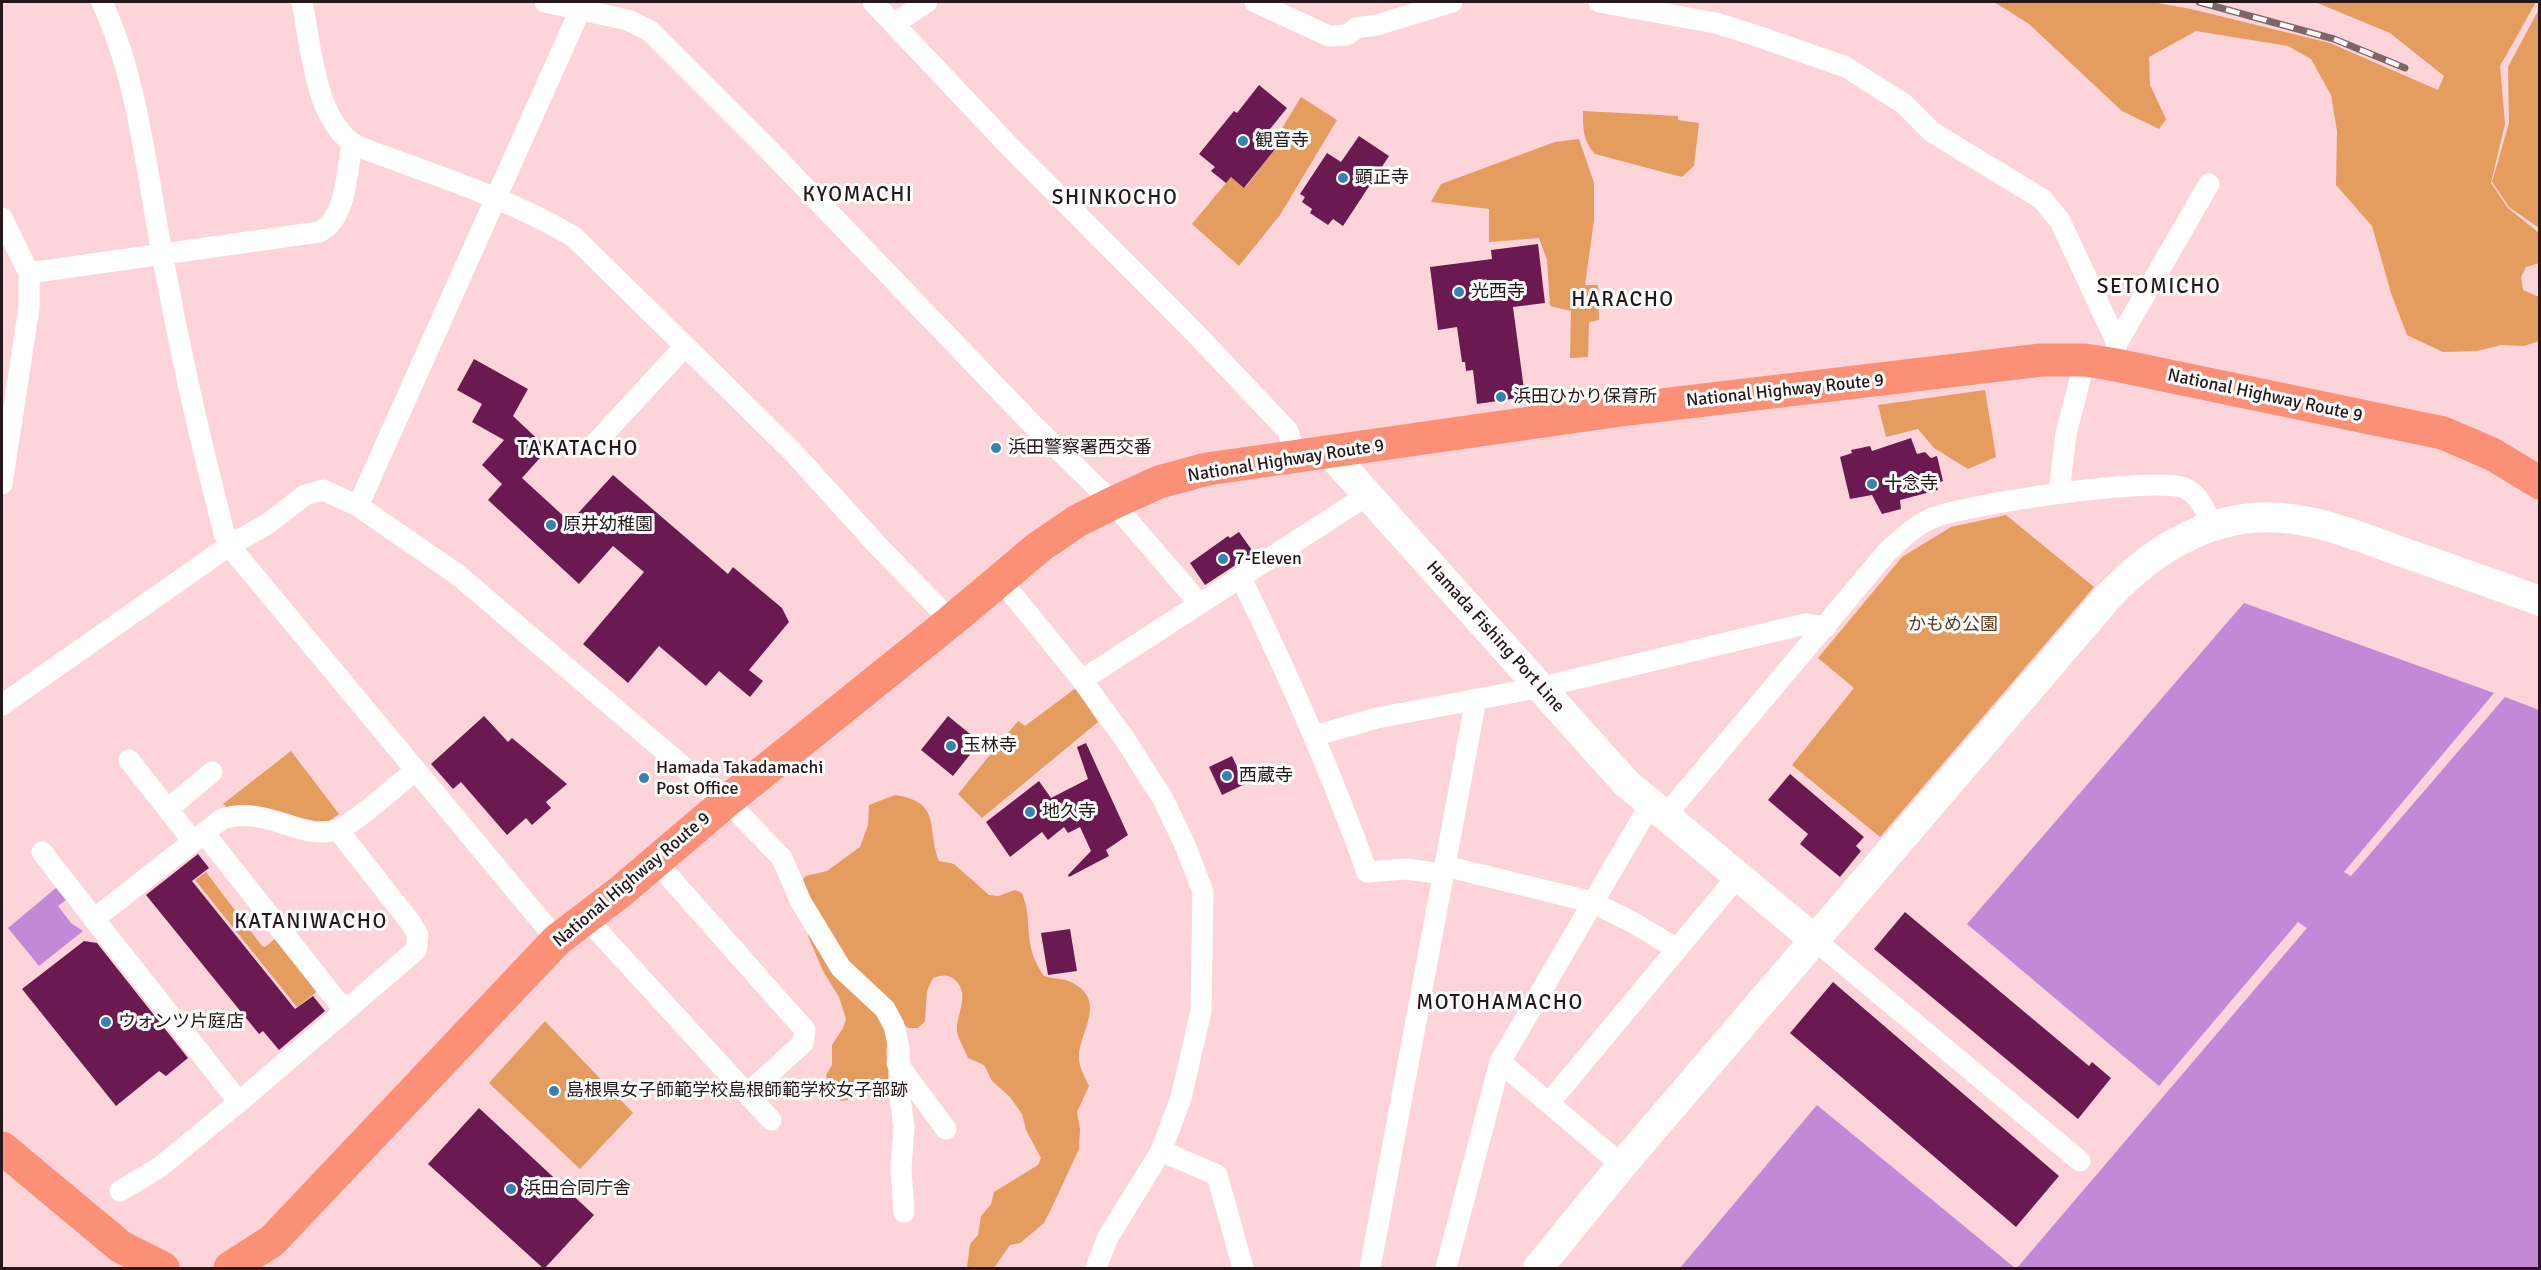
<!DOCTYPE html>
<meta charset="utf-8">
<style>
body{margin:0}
#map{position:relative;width:2541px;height:1270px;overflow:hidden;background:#fdd4d9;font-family:Signika,sans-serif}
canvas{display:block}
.frame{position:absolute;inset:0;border:3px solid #26181a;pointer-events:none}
</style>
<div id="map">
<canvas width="2541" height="1270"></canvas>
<div class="frame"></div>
</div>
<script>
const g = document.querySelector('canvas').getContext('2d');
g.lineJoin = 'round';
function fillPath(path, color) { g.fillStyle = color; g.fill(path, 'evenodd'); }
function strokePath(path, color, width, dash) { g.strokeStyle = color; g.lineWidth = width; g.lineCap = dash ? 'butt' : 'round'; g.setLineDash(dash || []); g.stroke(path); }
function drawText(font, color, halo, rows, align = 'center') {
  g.font = font + ' Signika,"Noto Sans JP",sans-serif'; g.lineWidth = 6; g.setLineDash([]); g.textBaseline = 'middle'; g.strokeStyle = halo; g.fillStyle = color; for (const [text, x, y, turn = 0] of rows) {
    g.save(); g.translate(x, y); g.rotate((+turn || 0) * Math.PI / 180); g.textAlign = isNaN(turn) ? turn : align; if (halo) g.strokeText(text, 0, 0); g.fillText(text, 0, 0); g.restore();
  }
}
fillPath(new Path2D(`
 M 1994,2 L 2152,2 L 2191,9 L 2330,43 L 2438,90 L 2444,76 L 2390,33 L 2315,2 L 2536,2 L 2500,66 L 2505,124 L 2491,183 L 2508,208 L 2539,233 L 2539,263 L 2526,267 L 2521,277 L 2523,290 L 2539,297 L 2539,341 L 2524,346 L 2501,345 L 2477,351 L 2443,352 L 2407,335 L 2391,293 L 2372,226 L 2336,185 L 2337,131 L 2331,95 L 2311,59 L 2288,46 L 2196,31 L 2149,57 L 2150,85 L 2166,119 L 2159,129 L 2122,111 L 2029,24 Z
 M 2539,9 L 2539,228 L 2509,207 L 2492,182 L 2509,123 L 2508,67 Z
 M 1301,97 L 1337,120 L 1280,215 L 1239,266 L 1192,224 L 1231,177 L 1245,188 L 1276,148 L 1272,145 Z
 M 1583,111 L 1678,116 L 1678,120 L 1699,123 L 1694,166 L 1682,177 L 1595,154 C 1583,141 1583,129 1583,111 Z
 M 1579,139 L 1594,183 L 1594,220 L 1585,285 L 1598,285 L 1599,320 L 1589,322 L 1588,357 L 1570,358 L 1571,311 L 1550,306 L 1547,260 L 1539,238 L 1489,242 L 1489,209 L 1431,202 L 1441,184 L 1555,142 Z
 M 1985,390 L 1996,457 L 1968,469 L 1934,448 L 1918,429 L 1886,437 L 1878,405 Z
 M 2006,515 L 2094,587 L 1880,837 L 1792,765 L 1854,688 L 1818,658 L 1902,557 L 1951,527 Z
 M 1076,688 L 1098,722 L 982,818 L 958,794 L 1018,721 L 1025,726 Z
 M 291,751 L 339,814 L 329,821 L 317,822 L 228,808 L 223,804 Z
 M 895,795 C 943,802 926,829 939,861 L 954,864 L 989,895 L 998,896 L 1015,890 L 1022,893 C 1034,924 1021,943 1044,976 C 1053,979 1062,978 1071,982 C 1108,1001 1080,1030 1079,1056 C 1078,1066 1085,1077 1089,1086 L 1077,1112 L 1080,1129 L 1079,1149 L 1053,1205 L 1044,1223 L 1020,1243 L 1010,1245 L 994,1268 L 967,1268 L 970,1244 L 978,1235 L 981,1216 L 991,1204 L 994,1192 L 1038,1165 L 1041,1158 L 1026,1130 L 1022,1114 L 1010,1097 L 992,1081 L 984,1065 L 968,1058 C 965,1050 958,1039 957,1031 C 956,1013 971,995 955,980 C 948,974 942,975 933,978 L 927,991 L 925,1021 L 918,1028 L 908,1028 L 863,985 L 804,891 L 803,879 L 806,876 L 827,871 L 860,847 L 868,825 L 869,805 Z
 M 206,872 L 262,946 L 265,947 L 276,938 L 319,990 L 297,1007 L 195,880 Z
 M 810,932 L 873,1004 L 891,1034 C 881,1055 890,1065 893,1087 L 887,1093 L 866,1085 L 858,1087 L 848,1100 L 840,1101 L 830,1093 L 826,1075 L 832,1065 L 832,1045 L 843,1028 L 846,1019 L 839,997 L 824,973 L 808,936 Z
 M 545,1021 L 633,1113 L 580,1169 L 489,1083 Z`), '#e59c5f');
fillPath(new Path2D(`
 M 2244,603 L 2494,693 L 2344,872 L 2351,876 L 2505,697 L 2539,710 L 2539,1268 L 2017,1268 L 2307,928 L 2298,922 L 2159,1086 L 1967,924 Z
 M 56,888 L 66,900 L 58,906 L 71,923 L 83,931 L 39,966 L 8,928 Z
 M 1817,1105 L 2015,1268 L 1680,1268 Z`), '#c488d8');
fillPath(new Path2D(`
 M 1259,85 L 1287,108 L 1270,129 L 1279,136 L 1272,145 L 1276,148 L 1244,188 L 1231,177 L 1226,183 L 1211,171 L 1215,167 L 1199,154 L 1234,111 L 1237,113 Z
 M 1359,136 L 1389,156 L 1343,226 L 1333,219 L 1328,225 L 1310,213 L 1312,209 L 1302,202 L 1305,197 L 1300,194 L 1327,153 L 1341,162 Z
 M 1538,244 L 1545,303 L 1513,307 L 1525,397 L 1477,404 L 1473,370 L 1466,371 L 1465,362 L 1462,362 L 1457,327 L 1438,330 L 1430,267 L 1492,259 L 1491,250 Z
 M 474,359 L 528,389 L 513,416 L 548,449 L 522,478 L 570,522 L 613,475 L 728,574 L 733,567 L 782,608 L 789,622 L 749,670 L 763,681 L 750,697 L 719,671 L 706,686 L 659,646 L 628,683 L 583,644 L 644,572 L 613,546 L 579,584 L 488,500 L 502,484 L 482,465 L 504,440 L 472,422 L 482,404 L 457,390 Z
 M 1911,438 L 1917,454 L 1925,452 L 1931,458 L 1937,456 L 1943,481 L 1936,483 L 1938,490 L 1900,500 L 1901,509 L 1882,514 L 1872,495 L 1850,499 L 1840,457 L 1852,453 L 1851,450 L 1870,446 L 1872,451 Z
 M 1239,532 L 1254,553 L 1205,585 L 1190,563 L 1228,536 L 1230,538 Z
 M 484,716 L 508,742 L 512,738 L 567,784 L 546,802 L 551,808 L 532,825 L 526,818 L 507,835 L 461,782 L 453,789 L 431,764 Z
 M 948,716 L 980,742 L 953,776 L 921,750 Z
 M 1086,743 L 1128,835 L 1106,850 L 1109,856 L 1069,877 L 1068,875 L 1091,851 L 1080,827 L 1068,833 L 1064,827 L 1048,840 L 1042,832 L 1010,857 L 986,822 L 1039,781 L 1051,798 L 1088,779 L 1077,747 Z
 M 1232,756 L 1245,784 L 1222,795 L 1209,767 Z
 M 1790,774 L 1864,837 L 1856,846 L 1861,851 L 1840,877 L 1800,844 L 1808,834 L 1768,800 Z
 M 198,854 L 209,868 L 192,881 L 295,1009 L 313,996 L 325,1011 L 279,1050 L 263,1031 L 259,1034 L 146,895 Z
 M 1905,912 L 2089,1066 L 2092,1062 L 2111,1078 L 2078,1119 L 1874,949 Z
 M 1070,929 L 1077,971 L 1048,975 L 1041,933 Z
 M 84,941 L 97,943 L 188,1058 L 166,1076 L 159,1071 L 116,1106 L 22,989 Z
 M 1833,982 L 2059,1176 L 2016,1227 L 1790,1033 Z
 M 479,1108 L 594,1215 L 544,1269 L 428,1164 Z`), '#6b1a51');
strokePath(new Path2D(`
 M 102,2 C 138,80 146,169 162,253 C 179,347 200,441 224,533 L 236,554 L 557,940
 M 302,2 C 311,46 315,122 357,146 C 430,174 507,197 574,237 L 792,451 L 879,547 L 951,621
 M 545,2 L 628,20 L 650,31 L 768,149 L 1032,424 L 1113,503 L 1199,603
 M 873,2 L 1011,148 L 1196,334 L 1288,431 L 1295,457
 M 1255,2 L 1329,36 L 1347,35 L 1356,28 L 1377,25 L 1452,2
 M 1599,2 L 1716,23 L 1757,36 L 1846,67 L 1904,104 L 1932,132 L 2042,199 L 2060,221 L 2117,343 L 2111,364
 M 895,23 L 927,2
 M 2,218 L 29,273 L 29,308 L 2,484
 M 29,273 L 319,232 C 347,219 347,170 352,143
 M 2117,343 L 2209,184
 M 591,448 L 685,346
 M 2059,492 L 2066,434 L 2085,360
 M 358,506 L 581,8
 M 1241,578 C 1288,674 1331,771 1367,872 L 1405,869 L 1444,874
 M 1000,579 L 1082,680 L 1126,741 L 1163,799 L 1185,845 L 1203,892 L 1201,1011 L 1181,1098 L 1161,1151 L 1107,1239 L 1096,1268
 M 1082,680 L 1366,496
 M 2,705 L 230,545 L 266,525 L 305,495 L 323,490 L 358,506 L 458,575 L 694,776 L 722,805
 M 1314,736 L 1377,718 L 1542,687 L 1805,624 L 1826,627
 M 129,760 L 193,841
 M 727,801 L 782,858 L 801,902 L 841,968 L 885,1009 L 894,1026 L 899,1049 L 899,1089 L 904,1127 L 901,1169 L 904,1212
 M 168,809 L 212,772
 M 1666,815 L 1887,552 C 1901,539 1913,527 1930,519 C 1961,505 2162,474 2187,489 C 2201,497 2206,512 2212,526
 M 338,830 L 410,922 L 418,935 L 416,950 L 239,1102 L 94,919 L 222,819 C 268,804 302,843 339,829 C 356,823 399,783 416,770
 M 204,833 L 345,1011
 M 42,852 L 94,919
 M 656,862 L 805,1030 L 803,1043 L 747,1094
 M 1445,866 L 1592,902 L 1634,923 L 1677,949
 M 586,918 L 771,1120
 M 1816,941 L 2080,1161
 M 1500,1062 L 1622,1165
 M 897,1063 L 946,1129
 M 1549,1103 L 1737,877
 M 1161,1151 L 1217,1175 L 1243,1268
 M 120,1191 L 160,1167 L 239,1102
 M 1370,1268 L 1476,699
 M 1446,1268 L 1500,1062 L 1651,803`), '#fff', 21);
strokePath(new Path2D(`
 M 1330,453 L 1626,783 L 1816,941
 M 1538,1268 L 1622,1165 L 2107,598 C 2155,546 2219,509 2292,519 C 2330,524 2366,539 2402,552 C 2448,568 2494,584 2540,601`), '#fff', 30);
strokePath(new Path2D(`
 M 2,1148 L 121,1247 L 163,1268
 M 230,1268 L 272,1241 L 557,940 L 620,892 L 727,801 L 951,621 L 1039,547 L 1077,521 L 1113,503 L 1159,482 L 1207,469 L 1628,409 L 2041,360 L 2085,360 L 2111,364 L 2443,433 L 2492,454 L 2540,483`), '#fc9076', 33);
const rail = new Path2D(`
 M 2199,2 L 2334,39 L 2405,68`);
strokePath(rail, '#7e6568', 7);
strokePath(rail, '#fff', 4.5, [14]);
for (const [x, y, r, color] of [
 [1243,141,6,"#3582b5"],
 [1343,178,6,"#3582b5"],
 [1459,292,6,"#3582b5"],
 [1501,397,6,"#3582b5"],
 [996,448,6,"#3582b5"],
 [1872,484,6,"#3582b5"],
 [551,525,6,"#3582b5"],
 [1223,559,6,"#3582b5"],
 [951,746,6,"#3582b5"],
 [1227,776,6,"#3582b5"],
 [644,778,6,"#3582b5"],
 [1030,812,6,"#3582b5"],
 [106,1022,6,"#3582b5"],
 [554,1091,6,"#3582b5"],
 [511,1189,6,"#3582b5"]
]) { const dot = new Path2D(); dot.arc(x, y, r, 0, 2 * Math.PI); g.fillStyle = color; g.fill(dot); strokePath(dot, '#fff', 2); }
drawText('18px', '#26181a', '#fff', [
 ["観音寺",1255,141],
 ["顕正寺",1355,178],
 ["光西寺",1471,292],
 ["浜田ひかり保育所",1513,397],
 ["浜田警察署西交番",1008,448],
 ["十念寺",1884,484],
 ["原井幼稚園",563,525],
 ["7-Eleven",1235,559],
 ["玉林寺",963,746],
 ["Hamada Takadamachi",656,768],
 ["Post Office",656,789],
 ["西蔵寺",1239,776],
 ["地久寺",1042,812],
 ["ウォンツ片庭店",118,1022],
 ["島根県女子師範学校島根師範学校女子部跡",566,1091],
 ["浜田合同庁舎",523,1189]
], 'left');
drawText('18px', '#26181a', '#fff', [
 ["National Highway Route 9",1785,391,-6],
 ["National Highway Route 9",2265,396,12],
 ["National Highway Route 9",1286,461,-9],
 ["Hamada Fishing Port Line",1495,637,48],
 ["National Highway Route 9",632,880,-40]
]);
drawText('18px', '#5b391c', '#fff', [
 ["かもめ公園",1953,625]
]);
g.letterSpacing = '1.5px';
drawText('21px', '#26181a', '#fff', [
 ["KYOMACHI",858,195],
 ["SHINKOCHO",1115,198],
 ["SETOMICHO",2159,287],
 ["HARACHO",1623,300],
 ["TAKATACHO",578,449],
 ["KATANIWACHO",311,922],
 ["MOTOHAMACHO",1500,1003]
]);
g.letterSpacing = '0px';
</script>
